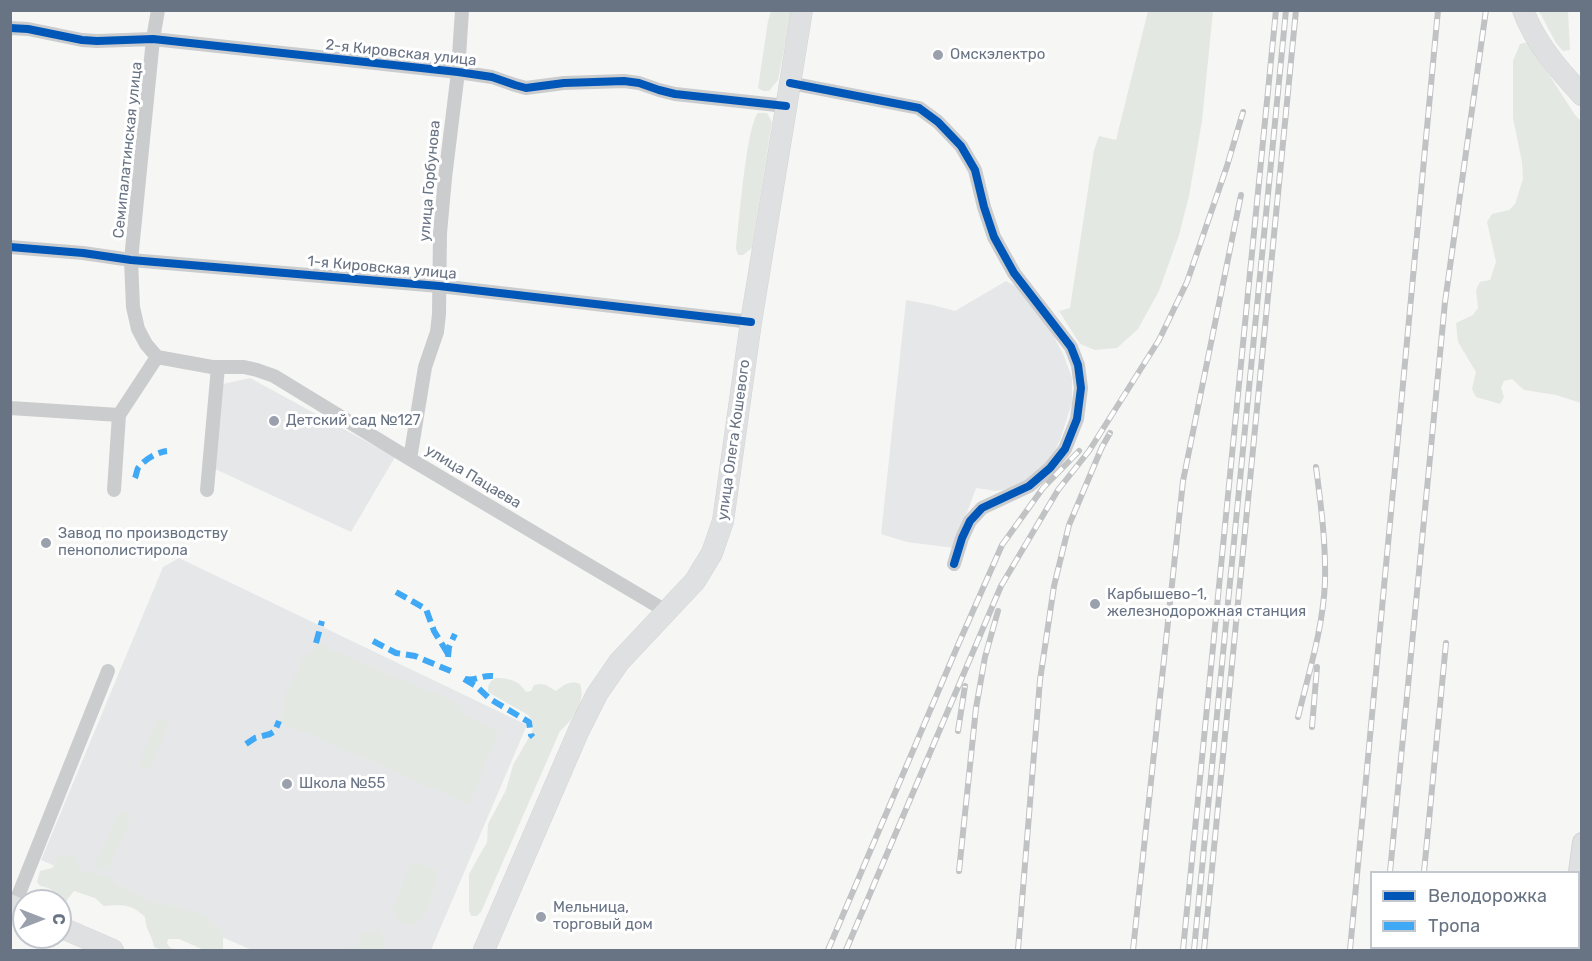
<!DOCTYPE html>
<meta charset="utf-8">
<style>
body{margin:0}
#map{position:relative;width:1592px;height:961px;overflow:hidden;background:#f6f6f5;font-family:Rubik,sans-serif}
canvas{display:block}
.frame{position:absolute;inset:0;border:12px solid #687384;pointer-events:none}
.legend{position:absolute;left:1370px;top:871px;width:210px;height:78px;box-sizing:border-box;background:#fff;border:2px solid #c3c7ce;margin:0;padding:8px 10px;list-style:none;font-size:18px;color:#687384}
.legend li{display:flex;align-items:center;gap:12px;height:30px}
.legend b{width:30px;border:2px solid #c3c7ce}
.north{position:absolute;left:12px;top:889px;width:60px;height:60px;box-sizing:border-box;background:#fff;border:2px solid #c3c7ce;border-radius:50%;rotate:90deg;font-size:16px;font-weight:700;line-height:24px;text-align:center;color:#687384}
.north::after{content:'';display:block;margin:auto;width:21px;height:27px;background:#9aa1ac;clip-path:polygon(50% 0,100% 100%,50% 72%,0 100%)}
</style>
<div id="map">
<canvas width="1592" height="961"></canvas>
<div class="frame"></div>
<ul class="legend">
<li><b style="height:8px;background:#0057b8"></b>Велодорожка</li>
<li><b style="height:8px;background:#3fa9f5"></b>Тропа</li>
</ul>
<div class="north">С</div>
</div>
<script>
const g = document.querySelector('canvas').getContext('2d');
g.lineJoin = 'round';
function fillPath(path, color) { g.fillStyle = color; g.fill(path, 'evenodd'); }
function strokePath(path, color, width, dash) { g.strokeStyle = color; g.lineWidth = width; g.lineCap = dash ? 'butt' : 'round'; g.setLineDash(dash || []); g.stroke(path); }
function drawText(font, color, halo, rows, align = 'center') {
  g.font = font + ' Rubik,sans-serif'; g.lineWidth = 6; g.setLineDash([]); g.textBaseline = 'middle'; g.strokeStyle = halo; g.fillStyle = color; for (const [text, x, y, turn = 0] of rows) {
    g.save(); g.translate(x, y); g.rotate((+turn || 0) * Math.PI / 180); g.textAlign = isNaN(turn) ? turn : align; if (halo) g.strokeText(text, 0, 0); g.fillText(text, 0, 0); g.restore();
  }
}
fillPath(new Path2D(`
 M 1006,281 L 1017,287 L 1050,329 L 1064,356 L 1072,378 L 1072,403 L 1060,440 L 1050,461 L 1031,477 L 1012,488 L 996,491 L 976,488 L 954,548 L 907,542 L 881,534 L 906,300 L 933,305 L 955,311 Z
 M 250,378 L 395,457 L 351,532 L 215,469 L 223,384 Z
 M 179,558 L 527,725 L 431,950 L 252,950 L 41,860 L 163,567 Z`), '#e6e7e8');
fillPath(new Path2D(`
 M 771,11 L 792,11 L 778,80 L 769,91 L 763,91 L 758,88 L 768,21 Z
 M 1148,11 L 1213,11 L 1202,121 L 1189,196 L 1179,235 L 1159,291 L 1138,329 L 1117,348 L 1095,350 L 1080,344 L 1059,311 L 1070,308 L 1094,150 L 1099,136 L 1116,140 Z
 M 1539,11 L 1568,11 L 1570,50 L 1563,51 L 1556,43 Z
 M 1528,42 L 1575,115 L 1581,121 L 1581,403 L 1556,395 L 1524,390 L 1512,379 L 1504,381 L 1501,388 L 1504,397 L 1500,404 L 1476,397 L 1472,389 L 1476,372 L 1458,342 L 1456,323 L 1473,315 L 1478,308 L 1476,290 L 1480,282 L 1490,280 L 1496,262 L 1487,222 L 1492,214 L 1509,210 L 1515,204 L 1523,179 L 1522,162 L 1513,118 L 1513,61 L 1520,44 Z
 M 758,113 L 767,113 L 772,122 L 752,248 L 743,255 L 738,255 L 736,249 C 739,225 746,127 758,113 Z
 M 316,643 L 454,702 L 464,715 L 497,730 L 497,734 L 469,804 L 279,721 L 284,711 L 283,700 L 303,657 L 312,652 Z
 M 495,678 C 508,678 519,680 526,692 L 531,691 L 534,685 C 543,682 548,686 556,691 C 564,685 569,680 580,684 C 586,702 574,719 560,731 L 481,912 L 477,916 L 471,916 L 469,910 L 469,874 L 487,842 L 488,824 L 506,790 L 513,765 L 532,732 C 534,725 533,721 528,715 L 488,692 C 488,685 489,682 495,678 Z
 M 158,718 L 169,723 L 149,771 L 138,766 Z
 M 119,811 L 131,816 L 108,872 L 95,866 Z
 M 73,855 L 81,871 L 109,876 L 121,888 L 125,888 L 136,893 L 145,901 L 179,907 L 207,917 L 223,934 L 223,950 L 204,950 L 179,939 L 168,939 L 167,944 L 171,948 L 178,950 L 161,950 L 154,947 C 152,934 146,932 145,917 C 130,903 123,905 104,906 L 95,898 L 74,891 L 64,904 L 60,904 L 60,901 L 57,901 C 55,890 51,888 40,886 L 37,882 L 40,871 L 52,868 L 56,864 L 55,856 Z
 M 418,862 L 435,869 L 438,876 C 436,886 423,923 414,925 C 408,926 400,921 395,918 L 392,911 L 409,868 L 411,865 Z
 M 379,929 L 385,939 L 383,950 L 344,950 L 347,946 L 352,949 L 357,945 L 362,934 Z`), '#e4e8e3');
const secondary = new Path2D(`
 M 1578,872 L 1582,842
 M 1570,950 L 1570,948`);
const primary = new Path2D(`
 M 1523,10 C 1535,43 1559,70 1582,95
 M 10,905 L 24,911
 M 60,927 L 113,950
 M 484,950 L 579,730 L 597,694 L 619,662 L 695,581 L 712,553 L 723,521 L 751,322 L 802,10`);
strokePath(secondary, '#d3d4d5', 20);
strokePath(primary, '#d3d4d4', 22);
strokePath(new Path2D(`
 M 10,28 L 28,29 L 82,40 L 97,41 L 153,39 L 458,72 L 492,77 L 515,85 L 526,88 L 564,83 L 624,81 L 639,83 L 659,90 L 675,94 L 786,106
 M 790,83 L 919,108 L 938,122 L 961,146 L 975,170 L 984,207 L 994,237 L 1014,273 L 1071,347 L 1078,365 L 1081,388 L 1077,419 L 1065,449 L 1050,468 L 1029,486 L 982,508 L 970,521 L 962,538 L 954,564
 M 10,247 L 83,253 L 131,260 L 439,286 L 751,322
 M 157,357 L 212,367 L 244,367 L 257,370 L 274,376 L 410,459 L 666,611
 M 10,408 L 119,415
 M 410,459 L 425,367 L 437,332 L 439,314 L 440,233 L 445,178 L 458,72 L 462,10
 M 114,490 L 119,415 L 157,357 L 146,344 L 138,329 L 133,307 L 131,260 L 153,39 L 158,10
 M 207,490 L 218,367
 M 14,906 L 108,671
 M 1578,916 L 1582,917`), '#cbcccd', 14);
strokePath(secondary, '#dfe0e1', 18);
strokePath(primary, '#dfe0e1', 21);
const rail = new Path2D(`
 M 1298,717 C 1309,672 1323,628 1325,582 C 1326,543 1321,506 1316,467
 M 1312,727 L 1317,667
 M 958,731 L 965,686
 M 959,871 L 976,708 L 985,657 L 998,611
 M 1390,872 L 1445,302 L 1486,10
 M 1424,872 L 1446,643
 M 828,950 L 958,645 L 1002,545 L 1043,488 L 1079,451
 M 846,950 L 1001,586 L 1058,490 L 1089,451 L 1159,340 L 1187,282 L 1227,166 L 1243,112
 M 1018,950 L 1040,680 L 1054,586 L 1069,525 L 1102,447 L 1110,433
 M 1133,950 L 1183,481 L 1241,195
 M 1183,950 L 1276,10
 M 1194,950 L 1286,10
 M 1204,950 L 1296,10
 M 1350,950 L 1438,10
 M 1382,950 L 1382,948
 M 1415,950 L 1415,948`);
strokePath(rail, '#c1c2c4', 6);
strokePath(rail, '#fff', 4, [11]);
strokePath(new Path2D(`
 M 135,478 C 136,476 137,470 138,468 C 144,460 157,452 167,451
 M 396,592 L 426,609 L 434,631 L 448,654
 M 373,641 L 396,653 L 415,656 L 453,672
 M 316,643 L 322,621
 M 448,657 L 449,647 L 455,634
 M 464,679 L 476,686 L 490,699 L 529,722 L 531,735 L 533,737
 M 465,679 C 477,681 481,675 493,676
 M 246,744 L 255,738 L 270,734 L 275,731 L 279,721`), '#3fa9f5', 6, [12, 6]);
strokePath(new Path2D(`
 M 10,28 L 28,29 L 82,40 L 97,41 L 153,39 L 458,72 L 492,77 L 515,85 L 526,88 L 564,83 L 624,81 L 639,83 L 659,90 L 675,94 L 786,106
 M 790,83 L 919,108 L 938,122 L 961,146 L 975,170 L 984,207 L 994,237 L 1014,273 L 1071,347 L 1078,365 L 1081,388 L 1077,419 L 1065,449 L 1050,468 L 1029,486 L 982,508 L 970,521 L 962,538 L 954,564
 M 10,247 L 83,253 L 131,260 L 439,286 L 751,322`), '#0057b8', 8);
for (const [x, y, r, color] of [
 [938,55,6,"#9aa1ac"],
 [274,421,6,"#9aa1ac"],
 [46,543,6,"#9aa1ac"],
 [1095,604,6,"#9aa1ac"],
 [287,784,6,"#9aa1ac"],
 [541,917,6,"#9aa1ac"]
]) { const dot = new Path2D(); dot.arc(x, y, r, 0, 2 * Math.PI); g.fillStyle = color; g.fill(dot); strokePath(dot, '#fff', 2); }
drawText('15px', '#687384', '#fff', [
 ["2-я Кировская улица",401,53,6],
 ["Семипалатинская улица",128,150,-84],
 ["улица Горбунова",430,181,-85],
 ["1-я Кировская улица",382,268,5],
 ["улица Олега Кошевого",734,440,-82],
 ["улица Пацаева",473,477,31]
]);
drawText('15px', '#687384', '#fff', [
 ["Омскэлектро",950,55],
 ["Детский сад №127",286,421],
 ["Завод по производству",58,534],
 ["пенополистирола",58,551],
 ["Карбышево-1,",1107,595],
 ["железнодорожная станция",1107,612],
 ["Школа №55",299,784],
 ["Мельница,",553,908],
 ["торговый дом",553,925]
], 'left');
</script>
